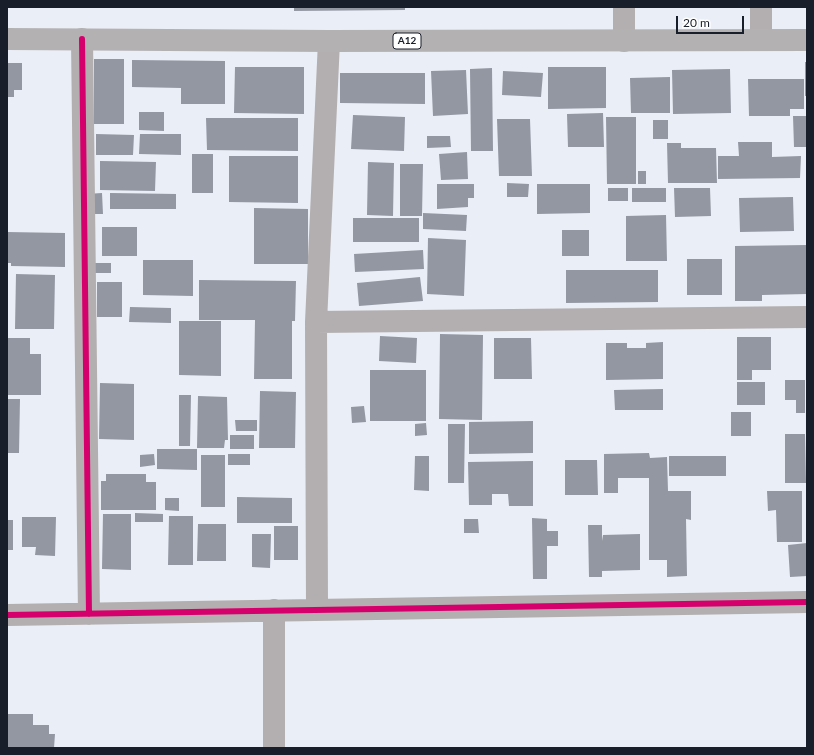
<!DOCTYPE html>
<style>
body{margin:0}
#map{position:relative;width:814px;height:755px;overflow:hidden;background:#eaeef6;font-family:Lato,sans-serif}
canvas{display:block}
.frame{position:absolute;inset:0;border:8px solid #181e2a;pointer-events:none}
.scale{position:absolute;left:676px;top:16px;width:68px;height:18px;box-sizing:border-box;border:2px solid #181e2a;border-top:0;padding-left:5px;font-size:12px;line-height:14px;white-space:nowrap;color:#181e2a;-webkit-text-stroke:3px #fff;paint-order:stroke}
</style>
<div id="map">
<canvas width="814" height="755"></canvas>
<div class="frame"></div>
<div class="scale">20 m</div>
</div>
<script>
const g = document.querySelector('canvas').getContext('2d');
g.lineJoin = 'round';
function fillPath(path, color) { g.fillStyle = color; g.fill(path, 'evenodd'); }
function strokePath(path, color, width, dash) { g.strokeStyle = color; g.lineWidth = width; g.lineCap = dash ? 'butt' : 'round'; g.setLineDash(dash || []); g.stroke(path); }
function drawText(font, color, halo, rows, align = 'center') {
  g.font = font + ' Lato,sans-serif'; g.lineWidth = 4; g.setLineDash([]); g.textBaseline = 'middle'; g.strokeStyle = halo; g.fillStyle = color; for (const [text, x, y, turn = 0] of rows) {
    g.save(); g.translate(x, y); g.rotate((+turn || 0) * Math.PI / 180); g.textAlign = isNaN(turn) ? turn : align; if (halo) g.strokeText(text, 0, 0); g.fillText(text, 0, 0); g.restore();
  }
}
fillPath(new Path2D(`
 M 294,7 L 405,7 L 405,10 L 294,11 Z
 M 94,59 L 124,59 L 124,124 L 94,124 Z
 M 132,60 L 225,61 L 225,104 L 181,104 L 181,88 L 132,87 Z
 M 805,62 L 807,62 L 807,96 L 805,96 Z
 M 7,63 L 22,63 L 22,90 L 14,90 L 14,97 L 7,97 Z
 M 235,67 L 304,67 L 304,114 L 234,113 Z
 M 548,67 L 606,67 L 606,108 L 548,109 Z
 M 492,68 L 493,151 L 471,151 L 470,69 Z
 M 730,69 L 731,113 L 673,114 L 672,70 Z
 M 466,70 L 468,114 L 433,116 L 431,71 Z
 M 503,71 L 543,73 L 541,97 L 502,95 Z
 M 340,73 L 425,73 L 425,104 L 340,103 Z
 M 670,77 L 670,113 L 631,113 L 630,78 Z
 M 748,79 L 804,79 L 804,109 L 790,109 L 790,116 L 749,116 Z
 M 139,112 L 164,112 L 164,131 L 139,130 Z
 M 603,113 L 604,147 L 568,147 L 567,114 Z
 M 353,115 L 405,117 L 404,151 L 351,149 Z
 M 793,116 L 807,116 L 807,147 L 794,147 Z
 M 606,117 L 636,117 L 636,184 L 607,184 Z
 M 206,118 L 298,118 L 298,151 L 207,150 Z
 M 497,119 L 530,119 L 532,176 L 499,176 Z
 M 653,120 L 668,120 L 668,139 L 653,139 Z
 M 96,134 L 134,135 L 133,155 L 96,155 Z
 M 140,134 L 181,134 L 181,155 L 139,154 Z
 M 427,136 L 450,136 L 451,147 L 427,148 Z
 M 738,142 L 772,142 L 772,157 L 801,156 L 800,178 L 718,179 L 718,156 L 739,156 Z
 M 667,143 L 681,143 L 681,148 L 716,148 L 717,183 L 668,183 Z
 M 467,152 L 468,179 L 441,180 L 439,154 Z
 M 192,154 L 213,154 L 213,193 L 192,193 Z
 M 229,156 L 298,156 L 298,203 L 229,202 Z
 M 100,161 L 156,162 L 155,191 L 100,190 Z
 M 368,162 L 394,163 L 393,216 L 367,215 Z
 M 400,164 L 423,164 L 422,216 L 400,216 Z
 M 638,171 L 646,171 L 646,184 L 638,184 Z
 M 507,183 L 529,184 L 528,197 L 507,197 Z
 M 437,184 L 474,184 L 474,198 L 468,198 L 468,207 L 437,209 Z
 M 537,184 L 590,184 L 590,213 L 537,214 Z
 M 608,188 L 628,188 L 628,201 L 608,201 Z
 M 632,188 L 666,188 L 666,202 L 632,202 Z
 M 674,188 L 710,188 L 711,216 L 675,217 Z
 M 102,193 L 103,214 L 87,214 L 86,194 Z
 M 110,193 L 176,194 L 176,209 L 110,209 Z
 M 793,197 L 794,231 L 740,232 L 739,198 Z
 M 254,208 L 308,209 L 308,264 L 254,264 Z
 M 423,213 L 467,215 L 466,231 L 423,229 Z
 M 666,215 L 667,261 L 626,261 L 626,216 Z
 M 353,218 L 419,218 L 419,242 L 353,242 Z
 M 102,227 L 137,227 L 137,256 L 102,256 Z
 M 562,230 L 589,230 L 589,256 L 562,256 Z
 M 7,232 L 65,233 L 65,267 L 11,266 L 11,263 L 7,263 Z
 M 428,238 L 466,240 L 464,296 L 427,294 Z
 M 807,245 L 807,294 L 762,295 L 762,301 L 735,301 L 735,246 Z
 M 423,250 L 424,269 L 355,272 L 354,254 Z
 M 687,259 L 722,259 L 722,295 L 687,295 Z
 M 143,260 L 193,260 L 193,296 L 143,295 Z
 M 90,263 L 111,263 L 111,273 L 90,273 Z
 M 566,270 L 658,270 L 658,302 L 566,303 Z
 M 16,274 L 55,275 L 54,329 L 15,329 Z
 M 420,277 L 423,301 L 359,306 L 357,283 Z
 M 199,280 L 296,281 L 295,321 L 292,321 L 292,379 L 254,379 L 255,320 L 199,320 Z
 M 97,282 L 122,282 L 122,317 L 97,317 Z
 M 130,307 L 171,308 L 171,323 L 129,322 Z
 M 179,321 L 221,321 L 221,376 L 179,375 Z
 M 440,334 L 483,335 L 482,420 L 439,419 Z
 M 380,336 L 417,338 L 416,363 L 379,361 Z
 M 737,337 L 771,337 L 771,370 L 752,370 L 752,380 L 737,380 Z
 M 7,338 L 30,338 L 30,354 L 41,354 L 41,395 L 7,395 Z
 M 494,338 L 531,338 L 532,379 L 494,379 Z
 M 663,342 L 663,379 L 606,380 L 606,343 L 627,343 L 627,348 L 646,348 L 646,343 Z
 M 370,370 L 426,370 L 426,421 L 370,421 Z
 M 785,380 L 805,380 L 805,413 L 796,413 L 796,400 L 785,400 Z
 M 737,382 L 765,382 L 765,405 L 737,405 Z
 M 100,383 L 134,384 L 134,440 L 99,439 Z
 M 663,389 L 663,410 L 615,410 L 614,390 Z
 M 260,391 L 296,392 L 295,448 L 259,448 Z
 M 179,395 L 191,395 L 190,446 L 179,446 Z
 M 198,396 L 227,397 L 228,440 L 225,440 L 224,448 L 197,448 Z
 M 7,399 L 20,399 L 19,453 L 7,453 Z
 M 364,406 L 366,422 L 352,423 L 351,407 Z
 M 731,412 L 751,412 L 751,436 L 731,436 Z
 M 235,420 L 257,420 L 257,431 L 236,431 Z
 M 533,421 L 533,453 L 469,454 L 469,422 Z
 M 426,423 L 427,435 L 415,436 L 415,424 Z
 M 448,424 L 465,424 L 464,483 L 448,483 Z
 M 785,434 L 805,434 L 806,483 L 785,483 Z
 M 230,435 L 254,435 L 254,449 L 230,449 Z
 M 157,449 L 197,449 L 197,470 L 157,469 Z
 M 649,453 L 650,458 L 667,457 L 668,491 L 691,491 L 691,520 L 686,519 L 687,576 L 667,577 L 667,560 L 649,560 L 649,478 L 618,478 L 618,493 L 604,493 L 604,454 Z
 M 154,454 L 155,465 L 140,467 L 140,455 Z
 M 228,454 L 250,454 L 250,465 L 228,465 Z
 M 201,455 L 225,455 L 225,507 L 201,507 Z
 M 415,456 L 429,456 L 429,491 L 414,490 Z
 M 669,456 L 726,456 L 726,476 L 669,476 Z
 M 565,460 L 597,460 L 598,495 L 565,495 Z
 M 533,461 L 533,506 L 509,506 L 508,494 L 492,494 L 492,505 L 469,505 L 468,462 Z
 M 106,474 L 146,474 L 146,482 L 156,482 L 156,510 L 101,510 L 101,481 L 106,481 Z
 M 767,491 L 802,491 L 802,542 L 777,542 L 776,510 L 768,511 Z
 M 237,497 L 292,498 L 292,523 L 237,523 Z
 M 165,498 L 179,498 L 179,511 L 165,510 Z
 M 135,513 L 163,514 L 163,522 L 135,522 Z
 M 103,514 L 131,514 L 131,570 L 102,569 Z
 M 169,516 L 193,516 L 193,565 L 168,565 Z
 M 22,517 L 56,517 L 55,556 L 35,555 L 36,547 L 22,547 Z
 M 532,518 L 547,519 L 547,531 L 558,531 L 558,546 L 547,546 L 547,579 L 533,579 Z
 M 464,519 L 478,519 L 479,533 L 464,533 Z
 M 7,520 L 13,520 L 13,550 L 7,550 Z
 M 198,524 L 226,524 L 226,561 L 197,561 Z
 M 588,525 L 602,525 L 602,541 L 603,535 L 640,534 L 640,570 L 602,571 L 602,577 L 589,577 Z
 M 274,526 L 298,526 L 298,560 L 274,560 Z
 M 252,534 L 271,534 L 270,568 L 252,567 Z
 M 807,543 L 807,576 L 790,577 L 788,545 Z
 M 7,714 L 33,714 L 33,725 L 49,725 L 49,734 L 55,734 L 54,748 L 7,748 Z`), '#9297a2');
strokePath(new Path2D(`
 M 624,7 L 624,41
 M 82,39 L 89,614
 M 761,39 L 761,7
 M 316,322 L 807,317
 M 317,609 L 316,322 L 329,41
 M 274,610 L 274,748
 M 7,615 L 807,602`), '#b3aeaf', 22);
strokePath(new Path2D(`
 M 7,39 L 329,41 L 807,40`), '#b4b1b3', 22);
strokePath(new Path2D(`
 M 82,39 L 89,614
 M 7,615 L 807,602`), '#d6006c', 6);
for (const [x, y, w] of [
 [407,41,28]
]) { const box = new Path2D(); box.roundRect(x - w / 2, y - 8, w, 16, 3); g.fillStyle = '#fff'; g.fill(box); strokePath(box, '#181e2a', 1); }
drawText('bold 10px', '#181e2a', null, [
 ["A12",407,41]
]);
</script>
